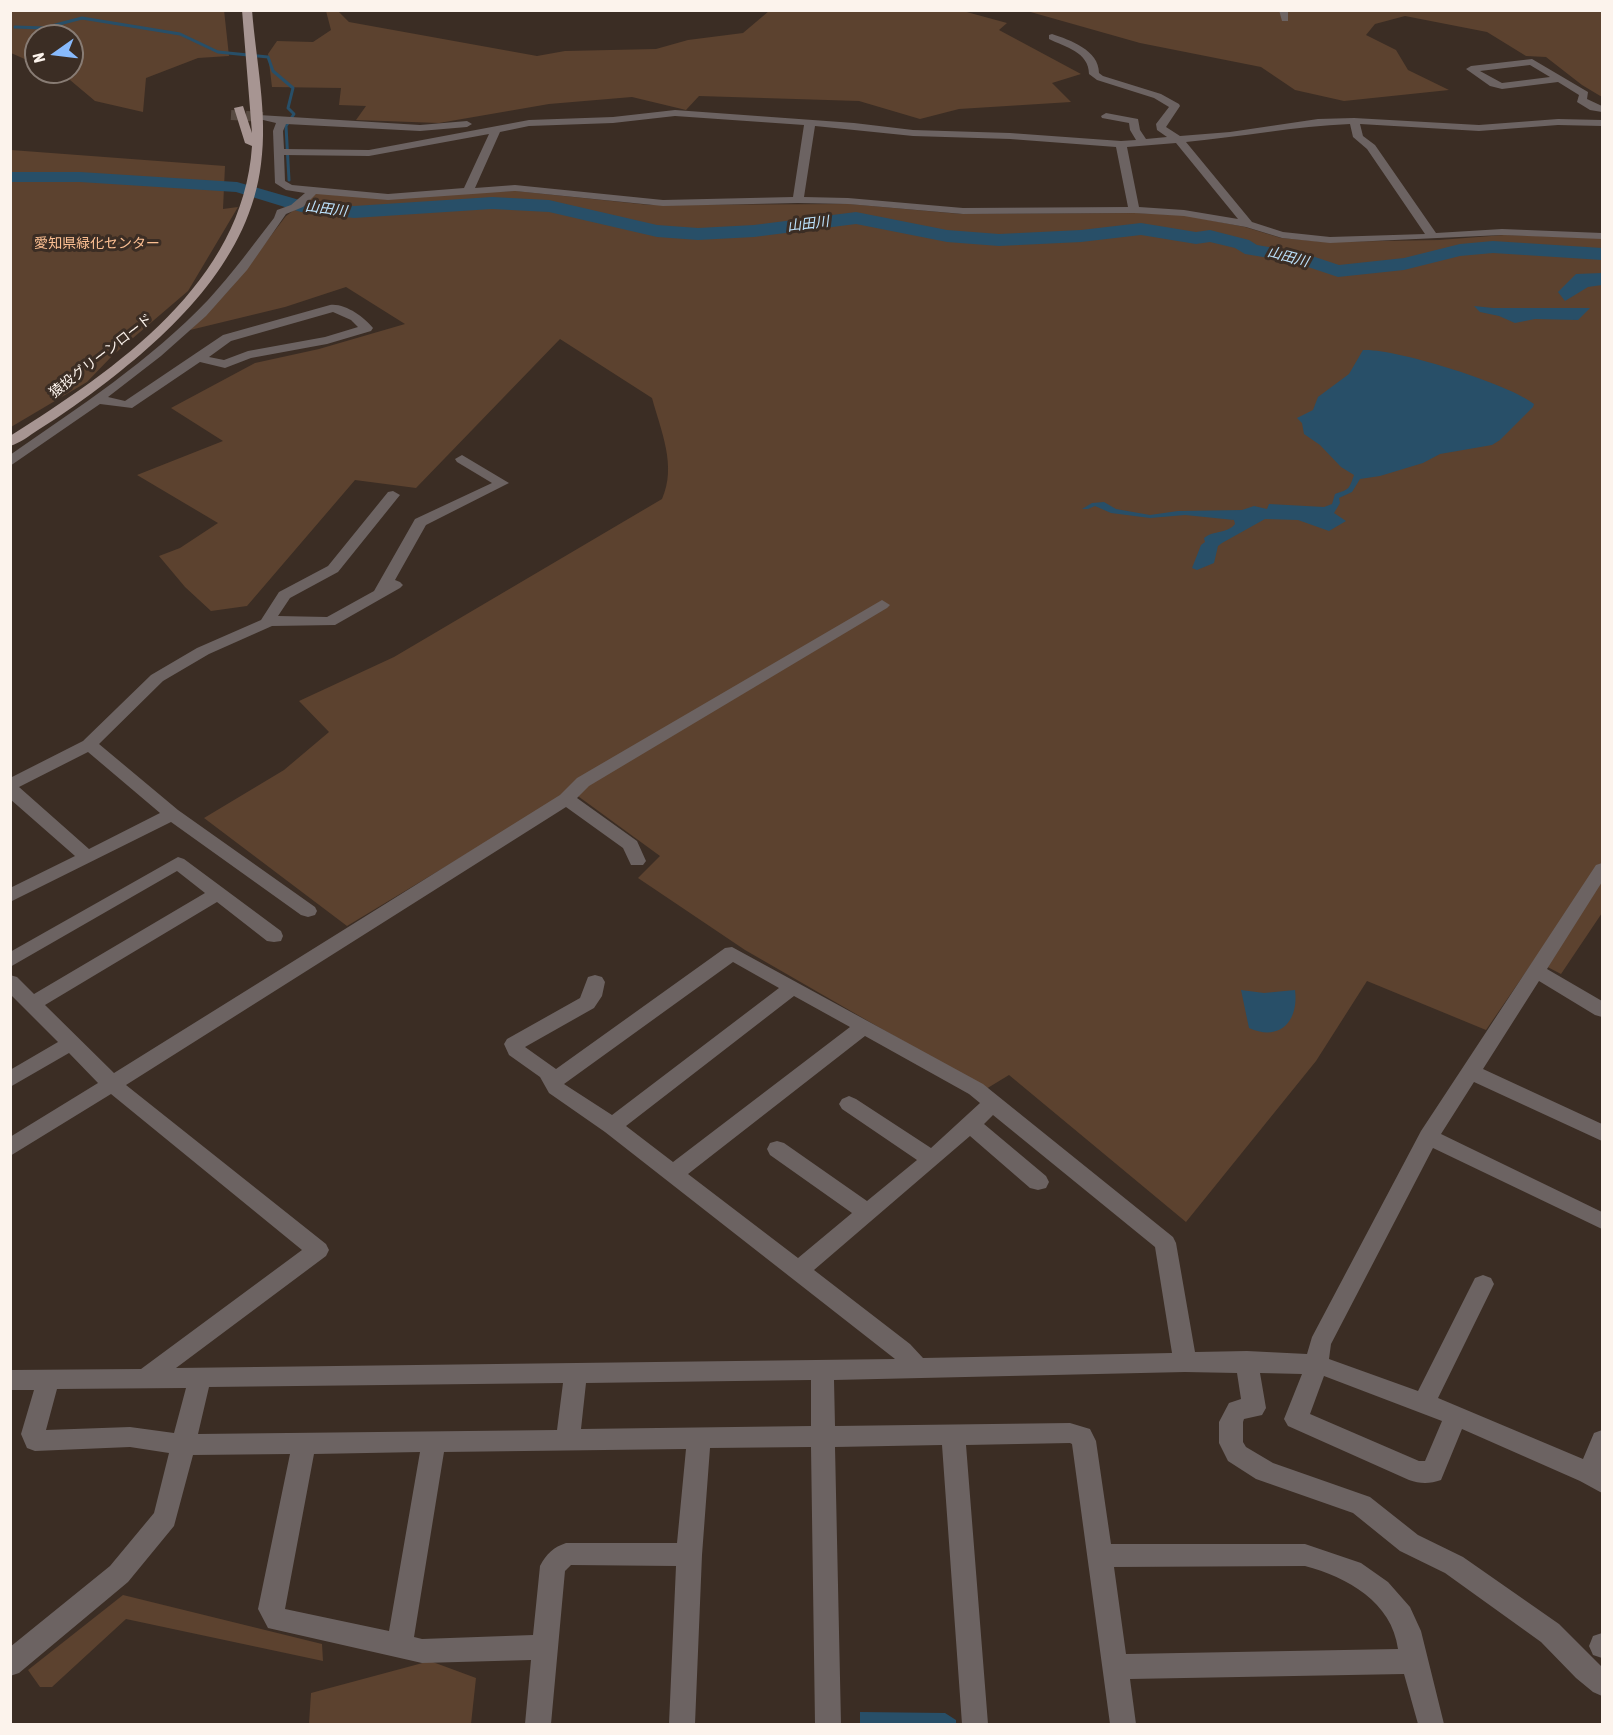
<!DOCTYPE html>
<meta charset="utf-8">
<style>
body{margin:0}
#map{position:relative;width:1613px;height:1735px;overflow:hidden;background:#3b2d24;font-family:"Asap Condensed",sans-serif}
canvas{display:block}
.frame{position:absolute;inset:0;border:12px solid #fcf3ec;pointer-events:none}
.north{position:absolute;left:24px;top:24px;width:60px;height:60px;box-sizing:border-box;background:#3b2d24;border:2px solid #887c74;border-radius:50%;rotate:256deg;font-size:16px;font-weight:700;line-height:24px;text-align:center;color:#fcf3ec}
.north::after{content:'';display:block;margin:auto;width:21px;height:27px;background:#88bafc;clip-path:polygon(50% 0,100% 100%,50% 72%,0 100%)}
</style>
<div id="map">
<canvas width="1613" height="1735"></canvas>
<div class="frame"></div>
<div class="north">N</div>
</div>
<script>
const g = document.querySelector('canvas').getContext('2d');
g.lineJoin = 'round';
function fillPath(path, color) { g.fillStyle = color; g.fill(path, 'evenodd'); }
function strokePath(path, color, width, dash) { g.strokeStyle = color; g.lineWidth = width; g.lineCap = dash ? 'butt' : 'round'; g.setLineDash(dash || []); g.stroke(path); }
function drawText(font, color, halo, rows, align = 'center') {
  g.font = font + ' "Asap Condensed","Noto Sans JP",sans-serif'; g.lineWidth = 6; g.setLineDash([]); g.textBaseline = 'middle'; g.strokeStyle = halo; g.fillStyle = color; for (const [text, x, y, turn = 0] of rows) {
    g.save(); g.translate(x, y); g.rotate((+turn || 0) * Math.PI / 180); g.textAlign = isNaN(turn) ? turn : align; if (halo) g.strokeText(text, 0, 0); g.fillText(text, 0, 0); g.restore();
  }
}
fillPath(new Path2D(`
 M 224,10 L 229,56 L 198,58 L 146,78 L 143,112 L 95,101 L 70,80 L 53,72 L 72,72 L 72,36 L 36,36 L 36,64 L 11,53 L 11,11 Z
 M 963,11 L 1007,23 L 999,30 L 1081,74 L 1052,83 L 1071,102 L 959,109 L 920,119 L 859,101 L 699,96 L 686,110 L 632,97 L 549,104 L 439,123 L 356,120 L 366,106 L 339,105 L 341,88 L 272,87 L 268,54 L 277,41 L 313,42 L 331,30 L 326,11 L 338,11 L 349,22 L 537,56 L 565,51 L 656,49 L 688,40 L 743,33 L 769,11 Z
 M 1027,11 L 1602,11 L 1602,97 L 1582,85 L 1546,57 L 1526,56 L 1487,32 L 1405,16 L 1375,24 L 1366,35 L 1396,50 L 1408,70 L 1449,90 L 1344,101 L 1295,90 L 1261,67 L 1140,43 Z
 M 11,150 L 225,166 L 223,209 L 238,207 L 188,291 L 112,356 L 87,382 L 11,427 Z
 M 516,191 L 650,205 L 849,204 L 961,214 L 1136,213 L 1184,215 L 1245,227 L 1281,238 L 1326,242 L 1439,240 L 1504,235 L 1602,238 L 1602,913 L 1561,974 L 1534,960 L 1486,1030 L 1367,981 L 1316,1061 L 1186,1222 L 1009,1075 L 986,1089 L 745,950 L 638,878 L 660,856 L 571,791 L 347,926 L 204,818 L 284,770 L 329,732 L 299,701 L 394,657 L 662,499 C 677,466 661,431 652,398 L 560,339 L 416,488 L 355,480 L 247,606 L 211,611 L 185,587 L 159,556 L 180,548 L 218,523 L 137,475 L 223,441 L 171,408 L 255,363 L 319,349 L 405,324 L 346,287 L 285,307 L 190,330 L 230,289 L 286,216 L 317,193 L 345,196 Z
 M 123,1595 L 322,1644 L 323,1661 L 126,1619 L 52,1687 L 40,1687 L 28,1670 Z
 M 430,1661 L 476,1678 L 471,1724 L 309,1724 L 311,1693 Z`), '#5c422f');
fillPath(new Path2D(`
 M 1602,273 L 1602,285 L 1588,287 L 1565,301 L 1558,292 L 1576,274 Z
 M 1474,306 L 1493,308 L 1590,308 L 1578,320 L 1535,319 L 1515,323 L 1499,316 L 1480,312 Z
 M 1363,350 C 1394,348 1510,384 1534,404 L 1533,407 L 1500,440 L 1492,445 L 1440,454 L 1423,463 L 1380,476 L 1360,479 L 1352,492 L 1339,498 L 1340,503 L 1334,513 L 1346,521 L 1329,531 L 1298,520 L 1265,519 L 1222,543 L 1218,546 L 1214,563 L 1197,570 L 1192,568 L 1201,545 L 1205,542 L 1204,538 C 1214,530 1227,534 1235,524 L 1234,520 L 1185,515 L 1150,518 L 1111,513 L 1095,506 L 1088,509 L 1082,509 L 1092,503 L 1104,502 L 1116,509 L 1150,515 L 1178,511 L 1242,510 L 1254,506 L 1267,509 L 1269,504 L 1324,507 L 1332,504 L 1335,494 C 1350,489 1349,489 1354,475 L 1341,467 L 1320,445 L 1304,434 L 1302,423 L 1297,418 L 1313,410 L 1318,397 L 1349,374 Z
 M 1241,990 L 1264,993 L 1295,990 C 1299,1021 1280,1042 1249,1028 Z
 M 860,1712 L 945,1713 L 956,1720 L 956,1724 L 860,1724 Z`), '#284f68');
strokePath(new Path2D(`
 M 15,27 L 44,28 L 82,18 L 180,34 L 218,52 L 268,57 L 273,71 L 293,88 L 288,108 L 294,114 L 286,126 L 289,180`), '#284f68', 3);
fillPath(new Path2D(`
 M 10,172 L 80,172 L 237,182 L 303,201 L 354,206 L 492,197 L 549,200 L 657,225 L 698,228 L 754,225 L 856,212 L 947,230 L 999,234 L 1081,230 L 1141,223 L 1196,232 L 1210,230 L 1249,240 L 1257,245 L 1303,253 L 1339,265 L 1404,258 L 1460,244 L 1493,241 L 1602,248 L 1602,260 L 1493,253 L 1460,256 L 1404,270 L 1338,277 L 1293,262 L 1245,254 L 1235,248 L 1210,242 L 1196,244 L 1141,235 L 1081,242 L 999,246 L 947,242 L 856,224 L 754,237 L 698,240 L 657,237 L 549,212 L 492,209 L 354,218 L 301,212 L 236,192 L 80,182 L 10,182 Z`), '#284f68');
strokePath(new Path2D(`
 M 231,115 L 263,117`), '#584b42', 10, [10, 5]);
fillPath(new Path2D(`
 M 1279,10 L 1288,10 L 1288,21 L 1282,21 Z
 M 1052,34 C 1070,40 1099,50 1099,73 L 1103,76 L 1161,94 L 1179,104 L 1180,106 L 1166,127 L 1180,136 L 1230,132 L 1318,119 L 1354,118 L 1479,125 L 1558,119 L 1602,120 L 1602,126 L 1558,125 L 1479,131 L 1360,124 L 1363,136 L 1375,145 L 1436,233 L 1502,229 L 1602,233 L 1602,239 L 1502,235 L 1330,243 L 1282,238 L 1246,227 L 1184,216 L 1134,213 L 963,214 L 848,204 L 798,203 L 663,206 L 515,191 L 388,200 L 316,194 L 303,207 L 286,214 L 247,270 L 206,316 L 161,356 L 108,397 L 125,401 L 223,335 L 330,305 C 345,303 364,317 373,328 L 371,331 L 327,344 L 251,358 L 225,368 L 200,362 L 132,408 L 100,404 L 10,466 L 10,455 C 79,407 150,361 208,300 C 232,274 253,245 274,218 L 277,210 L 291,205 L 305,193 L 286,190 L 275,183 L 273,131 L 276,123 L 259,119 L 259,115 L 420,125 L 467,121 L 472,124 L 467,127 L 420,131 L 286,124 L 283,131 L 284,149 L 369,150 L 529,120 L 613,117 L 675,110 L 854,123 L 913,130 L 1010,133 L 1121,141 L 1136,140 L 1130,130 L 1129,123 L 1102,118 L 1101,116 L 1106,113 L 1138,119 L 1140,130 L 1146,139 L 1167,137 L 1157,130 L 1156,124 L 1169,107 L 1154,98 L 1097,80 L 1089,74 C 1089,52 1065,47 1049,39 L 1049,35 ZM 675,116 L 804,125 L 793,197 L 663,200 L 515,185 L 475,188 L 500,132 L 529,126 L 613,123 ZM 1350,124 L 1353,137 L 1367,149 L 1425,234 L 1330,237 L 1283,232 L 1252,222 L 1186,142 C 1241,137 1295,126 1350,124 ZM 815,126 L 913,136 L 1010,139 L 1116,147 L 1128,207 L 963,208 L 848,198 L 804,197 ZM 489,134 L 464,188 L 388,194 L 292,185 L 285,181 L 284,155 L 369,156 ZM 1176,143 L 1238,219 L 1184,210 L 1139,207 L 1127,147 ZM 333,312 L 351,320 L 358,327 L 325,337 L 248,351 L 224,360 L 209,357 L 231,341 Z
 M 1532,59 L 1588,92 L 1587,99 L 1602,106 L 1602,112 L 1590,110 L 1577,102 L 1579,95 L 1558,82 L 1502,89 L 1490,86 L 1466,69 L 1471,66 ZM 1530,65 L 1550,77 L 1502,83 L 1480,71 Z
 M 462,455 L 509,483 L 426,525 L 395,580 L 400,582 L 403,585 L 400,588 L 335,625 L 272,626 L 209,654 L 163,681 L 99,744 L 178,810 L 315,907 L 317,911 L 315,915 L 308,917 L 301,915 L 171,822 L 10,902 L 10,888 L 75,856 L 10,799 L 10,778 L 83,741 L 151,675 L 197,648 L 261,620 L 279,592 L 328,566 L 388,492 L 393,491 L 400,495 L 338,572 L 290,598 L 278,616 L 327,617 L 374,591 L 415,519 L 492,483 L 457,462 L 455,459 ZM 88,752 L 160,813 L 89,849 L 19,787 Z
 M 882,600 L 890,605 L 887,608 L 589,786 L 577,798 L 637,841 L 646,861 L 643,865 L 631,865 L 623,848 L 566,807 L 126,1085 L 326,1244 L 329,1250 L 326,1256 L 176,1368 L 895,1359 L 605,1132 L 549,1093 L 540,1077 L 509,1055 L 504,1044 L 507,1039 L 580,998 L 588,977 L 595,975 L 602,977 L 605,982 L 602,996 L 594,1008 L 525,1047 L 556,1069 L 725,948 L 732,947 L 983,1084 L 1173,1237 L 1176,1243 L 1195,1352 L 1247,1351 L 1307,1354 L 1312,1337 L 1421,1131 L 1596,865 L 1602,863 L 1602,882 L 1547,969 L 1602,1001 L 1602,1017 L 1595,1015 L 1539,981 L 1483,1069 L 1602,1124 L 1602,1141 L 1474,1082 L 1441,1134 L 1602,1212 L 1602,1229 L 1433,1148 L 1331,1344 L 1329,1359 L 1418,1391 L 1475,1278 L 1483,1275 L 1491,1278 L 1494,1284 L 1438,1398 L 1583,1459 L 1594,1433 L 1602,1430 L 1602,1493 L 1580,1481 L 1462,1429 L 1441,1480 C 1430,1484 1420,1484 1409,1480 L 1288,1426 L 1284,1419 L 1302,1374 L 1260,1373 L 1266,1408 L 1262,1415 L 1244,1419 L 1243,1422 L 1243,1442 L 1246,1447 L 1273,1463 L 1370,1497 L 1418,1535 L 1463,1557 L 1559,1624 L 1602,1667 L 1602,1696 L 1593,1692 L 1576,1678 L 1541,1642 L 1445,1573 L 1400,1551 L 1353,1513 L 1256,1479 L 1228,1461 L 1219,1443 L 1219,1422 L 1229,1403 L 1241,1399 L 1237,1373 L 1185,1372 L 834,1380 L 835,1426 L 1070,1423 L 1090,1429 L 1096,1441 L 1111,1544 L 1305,1544 L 1361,1563 L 1388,1582 L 1410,1607 L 1421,1631 L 1444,1724 L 1418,1724 L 1404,1674 L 1130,1679 L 1136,1724 L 1110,1724 L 1072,1444 L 1070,1443 L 966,1445 L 988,1724 L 962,1724 L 942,1445 L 835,1447 L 841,1724 L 815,1724 L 811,1447 L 710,1448 L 702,1555 L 695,1724 L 669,1724 L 676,1566 L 571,1565 L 565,1571 L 551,1724 L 525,1724 L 531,1660 L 422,1663 L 268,1628 L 258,1609 L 290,1454 L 193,1455 L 174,1526 L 128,1582 L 19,1673 L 10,1676 L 10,1647 L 110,1566 L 154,1513 L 169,1453 L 130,1447 L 35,1451 L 27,1448 L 21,1434 L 34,1390 L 10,1390 L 10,1370 L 141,1369 L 302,1250 L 111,1094 L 10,1156 L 10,1137 L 98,1083 L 69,1053 L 10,1087 L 10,1070 L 58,1042 L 10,994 L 10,975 L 17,977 L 34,994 L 205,893 L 177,871 L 10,967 L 10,952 L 178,857 L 184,859 L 281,931 L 283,936 L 281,941 L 274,942 L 267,941 L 217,902 L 45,1005 L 114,1073 L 560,795 L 577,778 ZM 733,962 L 779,988 L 612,1115 L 564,1084 ZM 794,996 L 850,1027 L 673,1162 L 626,1126 ZM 865,1036 L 969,1094 L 980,1103 L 931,1148 L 856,1099 L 849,1096 L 842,1099 L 839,1104 L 842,1109 L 917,1160 L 867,1201 L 784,1143 L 777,1141 L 770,1143 L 767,1149 L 770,1155 L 852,1213 L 798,1258 L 688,1174 ZM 993,1115 L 1155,1247 L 1172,1353 L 923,1358 L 910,1344 L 814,1270 L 970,1136 L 1030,1188 L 1038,1190 L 1046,1188 L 1049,1182 L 1046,1176 L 984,1124 ZM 1324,1376 L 1442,1421 L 1425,1461 L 1419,1461 L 1310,1414 ZM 811,1380 L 811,1426 L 581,1429 L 586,1383 ZM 563,1383 L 557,1430 L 198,1434 L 209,1387 ZM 186,1388 L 174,1433 L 130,1427 L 46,1430 L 57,1389 ZM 686,1449 L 677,1543 L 566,1543 C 554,1547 546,1554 540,1566 L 533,1635 L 422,1639 L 414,1637 L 444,1452 ZM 420,1452 L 389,1631 L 285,1609 L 314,1454 ZM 1305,1566 C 1347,1577 1392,1602 1398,1649 L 1126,1654 L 1114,1567 Z
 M 1602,1633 L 1602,1658 L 1593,1655 L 1589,1646 L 1593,1636 Z`), '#6c6362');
fillPath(new Path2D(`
 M 242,10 L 252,10 C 256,61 268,114 261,164 C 250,256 178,327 108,381 C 86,398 62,415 38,430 C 29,436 20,443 10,446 L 10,436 C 116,369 243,283 252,146 L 245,143 L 234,108 L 243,106 L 252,133 Z`), '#a79592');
drawText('italic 14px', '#bde3fe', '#3b2d24', [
 ["山田川",326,209,7],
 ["山田川",808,224,-7],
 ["山田川",1288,257,15]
]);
drawText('14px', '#fcbf92', '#3b2d24', [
 ["愛知県緑化センター",97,244]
]);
drawText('14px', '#fcf3ec', '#3b2d24', [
 ["猿投グリーンロード",101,356,-38]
]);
</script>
